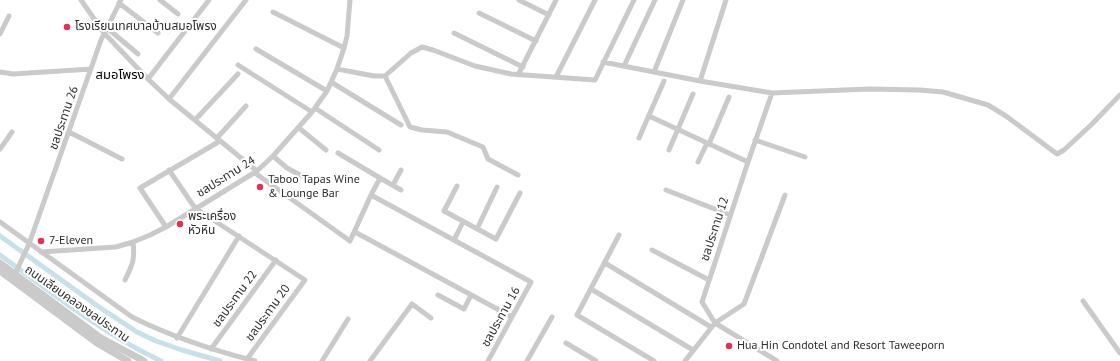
<!DOCTYPE html>
<meta charset="utf-8">
<style>
body{margin:0}
canvas{display:block;background:#fff}
</style>
<canvas width="1120" height="361"></canvas>
<script>
const g = document.querySelector('canvas').getContext('2d');
g.lineJoin = 'round';
function strokePath(path, color, width, dash) { g.strokeStyle = color; g.lineWidth = width; g.lineCap = dash ? 'butt' : 'round'; g.setLineDash(dash || []); g.stroke(path); }
function drawText(font, color, halo, rows, align = 'center') {
  g.font = font + ' "PT Sans","Noto Sans Thai",sans-serif'; g.lineWidth = 4; g.setLineDash([]); g.textBaseline = 'middle'; g.strokeStyle = halo; g.fillStyle = color; for (const [text, x, y, turn = 0] of rows) {
    g.save(); g.translate(x, y); g.rotate((+turn || 0) * Math.PI / 180); g.textAlign = isNaN(turn) ? turn : align; if (halo) g.strokeText(text, 0, 0); g.fillText(text, 0, 0); g.restore();
  }
}
strokePath(new Path2D(`
 M 0,236 L 99,307 L 137,332 L 156,341 L 182,350 L 220,361
 M 0,255 C 52,293 102,333 161,361`), '#c7e0ea', 5);
strokePath(new Path2D(`
 M 81,0 L 104,33 L 148,79 L 169,99 L 257,171
 M 160,0 L 178,14
 M 519,0 L 549,15
 M 119,3 L 158,33
 M 273,12 L 344,48
 M 479,13 L 536,41
 M 107,28 L 138,54
 M 454,33 L 523,67
 M 0,34 L 9,16
 M 256,49 L 327,91
 M 603,62 L 700,81 L 772,93 L 869,89 L 920,90 L 943,92 L 988,105 L 1006,116 L 1057,154 L 1064,150 L 1092,124 L 1120,95
 M 238,65 L 312,112
 M 624,66 L 655,0
 M 337,69 L 374,76 L 385,76 L 411,53 L 422,47 L 433,50 L 475,66 L 511,74 L 595,80 L 634,0
 M 0,72 L 13,74 L 91,69
 M 654,72 L 683,0
 M 518,75 L 556,0
 M 385,76 L 410,127 L 422,130 L 447,132 L 483,147 L 488,159 L 518,175
 M 556,77 L 595,0
 M 148,79 L 209,0
 M 700,81 L 726,0
 M 331,82 L 401,125
 M 169,99 L 246,0
 M 315,108 L 379,150
 M 649,116 L 748,162
 M 195,120 L 238,74
 M 299,128 L 326,150
 M 69,132 L 122,159
 M 217,138 L 246,106
 M 639,138 L 664,81
 M 755,140 L 805,157
 M 709,144 L 729,97
 M 0,149 L 12,132
 M 669,150 L 693,94
 M 338,153 L 380,178 L 401,190
 M 273,156 L 287,168 L 302,176
 M 698,162 L 707,143
 M 169,170 L 195,208 L 305,280 L 247,359
 M 255,173 L 350,241 L 371,195 L 531,282 L 488,361
 M 393,185 L 401,170
 M 457,186 L 444,211 L 496,239 L 520,193
 M 666,190 L 730,215
 M 371,195 L 380,178
 M 0,222 L 132,317 C 172,337 212,350 255,361
 M 166,227 L 140,188 L 220,141
 M 477,229 L 497,187
 M 355,232 L 512,317
 M 619,235 L 577,315 L 654,361
 M 454,240 L 463,222
 M 652,250 L 709,280
 M 41,252 L 116,247 L 133,242 L 150,235 L 166,227 L 257,171 L 273,156 L 312,112 L 327,91 L 337,69 L 344,48 L 347,36 L 350,0
 M 605,263 L 711,327
 M 15,274 L 29,244 L 101,40 L 121,0
 M 125,280 C 133,264 135,259 133,242
 M 591,289 L 693,350
 M 438,295 L 464,309 L 471,295
 M 1083,301 L 1120,353
 M 177,338 L 239,236
 M 566,343 L 596,361
 M 211,349 L 276,260
 M 322,361 L 348,319
 M 370,361 L 412,304 L 431,318
 M 527,361 L 552,317
 M 685,361 L 715,323 L 702,302 L 748,162 L 772,93
 M 777,361 L 715,323 L 744,304 L 785,195`), '#cacaca', 5);
strokePath(new Path2D(`
 M 0,263 L 101,338 L 144,361
 M 0,271 L 97,343 L 128,361`), '#cacaca', 7);
for (const [x, y, r, color] of [
 [67,27,4,"#e23152"],
 [260,187,4,"#e23152"],
 [180,224,4,"#e23152"],
 [41,241,4,"#e23152"],
 [729,346,4,"#e23152"]
]) { const dot = new Path2D(); dot.arc(x, y, r, 0, 2 * Math.PI); g.fillStyle = color; g.fill(dot); strokePath(dot, '#fff', 1.5); }
drawText('12px', '#2d2d2d', '#fff', [
 ["โรงเรียนเทศบาลบ้านสมอโพรง",75,27],
 ["Taboo Tapas Wine",268,180],
 ["& Lounge Bar",268,194],
 ["พระเครื่อง",188,217],
 ["หัวหิน",188,231],
 ["7-Eleven",49,241],
 ["Hua Hin Condotel and Resort Taweeporn",737,346]
], 'left');
drawText('12px', '#2d2d2d', '#fff', [
 ["ชลประทาน 26",64,118,-71],
 ["ชลประทาน 24",226,177,-32],
 ["ชลประทาน 12",715,229,-72],
 ["ชลประทาน 22",235,299,-54],
 ["ถนนเลียบคลองชลประทาน",77,304,35],
 ["ชลประทาน 20",268,313,-54],
 ["ชลประทาน 16",501,317,-61]
]);
drawText('13px', '#000', '#fff', [
 ["สมอโพรง",120,75]
]);
</script>
